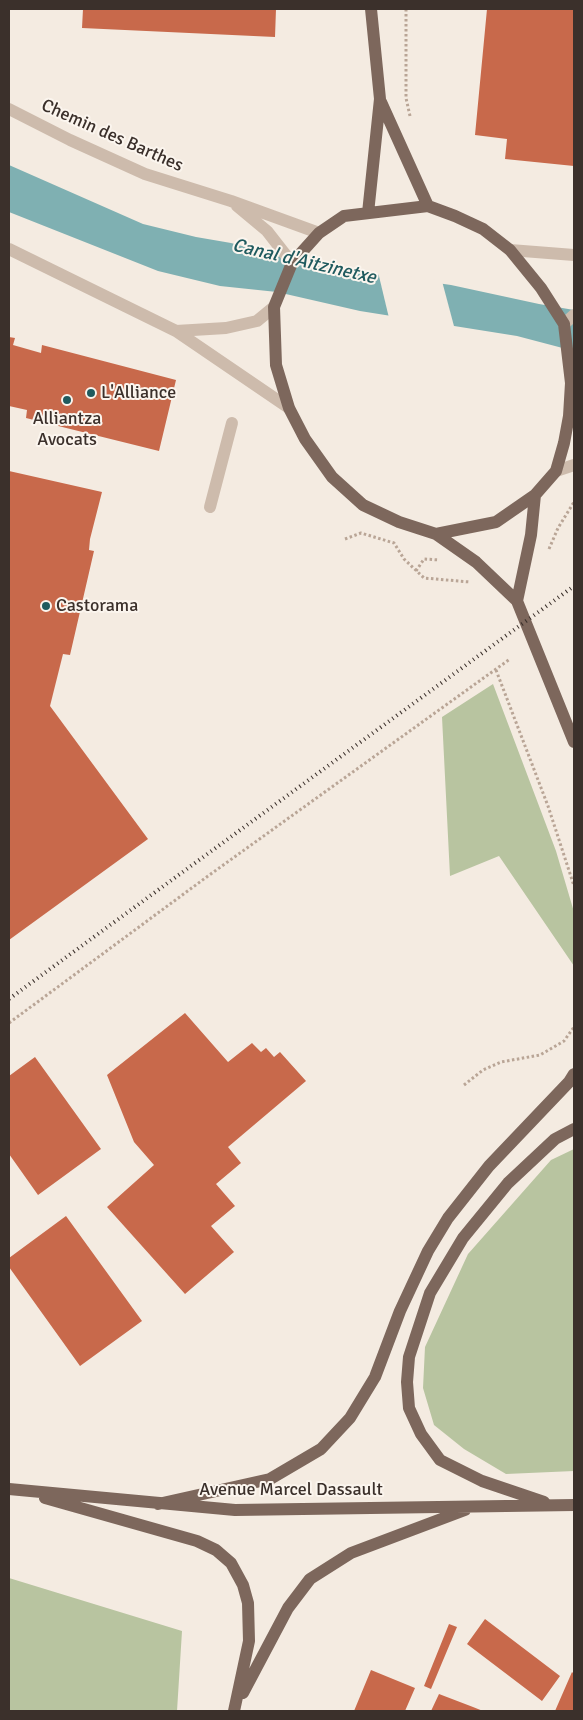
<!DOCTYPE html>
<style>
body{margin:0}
#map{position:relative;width:583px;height:1720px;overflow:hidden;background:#f4ebe1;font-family:Signika,sans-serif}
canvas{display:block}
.frame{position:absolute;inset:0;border:10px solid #3b302b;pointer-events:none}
</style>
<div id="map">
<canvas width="583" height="1720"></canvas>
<div class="frame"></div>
</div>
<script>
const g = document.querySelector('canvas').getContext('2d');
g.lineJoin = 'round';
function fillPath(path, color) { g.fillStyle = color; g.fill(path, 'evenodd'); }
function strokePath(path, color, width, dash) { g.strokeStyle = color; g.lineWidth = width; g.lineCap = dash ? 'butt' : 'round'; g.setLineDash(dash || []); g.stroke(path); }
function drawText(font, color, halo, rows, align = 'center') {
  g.font = font + ' Signika,sans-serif'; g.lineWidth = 4; g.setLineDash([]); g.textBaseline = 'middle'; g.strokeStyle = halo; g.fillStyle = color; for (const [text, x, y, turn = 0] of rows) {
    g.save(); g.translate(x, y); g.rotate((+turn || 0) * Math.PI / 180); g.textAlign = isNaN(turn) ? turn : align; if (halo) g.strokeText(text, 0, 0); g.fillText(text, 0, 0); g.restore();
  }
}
fillPath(new Path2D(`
 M 493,684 L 556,851 L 574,912 L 574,966 L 499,856 L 450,876 L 442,717 Z
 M 574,1149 L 574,1471 L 506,1474 L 464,1449 L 434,1425 L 423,1388 L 425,1347 L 468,1254 L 551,1160 Z
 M 9,1578 L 182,1631 L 177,1711 L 9,1711 Z`), '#b8c4a0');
fillPath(new Path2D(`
 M 9,165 L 143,224 L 196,237 L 231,243 L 311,265 L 451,285 L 539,304 L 574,310 L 574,351 L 517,336 L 360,311 L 277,292 L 220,286 L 158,271 L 9,212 Z`), '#7fb0b2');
fillPath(new Path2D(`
 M 378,272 L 442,281 L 455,330 L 389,318 Z`), '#f4ebe1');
fillPath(new Path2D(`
 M 83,9 L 276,9 L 275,37 L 82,28 Z
 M 487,9 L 574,9 L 574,166 L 505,159 L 507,139 L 475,135 Z
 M 9,337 L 15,338 L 13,345 L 41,353 L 42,345 L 176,380 L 159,451 L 26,418 L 27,410 L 9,406 Z
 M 9,471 L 102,492 L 90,539 L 89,550 L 94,551 L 70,655 L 63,654 L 50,706 L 148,839 L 9,940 Z
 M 185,1013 L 228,1062 L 252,1043 L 261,1052 L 266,1048 L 274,1057 L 280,1052 L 306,1081 L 228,1147 L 241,1163 L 216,1184 L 235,1206 L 211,1226 L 234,1252 L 185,1294 L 107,1207 L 154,1165 L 134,1142 L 107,1075 Z
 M 35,1057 L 101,1149 L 38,1195 L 9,1154 L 9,1076 Z
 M 66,1216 L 142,1321 L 80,1366 L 9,1267 L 9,1258 Z
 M 485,1619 L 560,1676 L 542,1701 L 467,1644 Z
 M 449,1624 L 457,1627 L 431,1689 L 424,1686 Z
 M 371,1670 L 415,1688 L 405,1711 L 354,1711 Z
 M 572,1672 L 574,1674 L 574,1711 L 555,1711 Z
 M 439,1694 L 473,1707 L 483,1711 L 431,1711 Z`), '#c8694b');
strokePath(new Path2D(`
 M 406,9 L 406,98 L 410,116
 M 345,539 L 361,533 L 394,543 L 404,559 L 424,578 L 470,582
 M 549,549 L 558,528 L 574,502
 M 416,571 L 424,559 L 439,560
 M 496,670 L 548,806 L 574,886
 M 9,1023 L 208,876 L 510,659
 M 464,1085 L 483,1070 L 501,1062 L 540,1055 L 564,1041 L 574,1027`), '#b9a596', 3, [2.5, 2.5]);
strokePath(new Path2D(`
 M 9,109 L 70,140 L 145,174 L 231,201 L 319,233
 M 237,206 L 267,231 L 292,263
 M 9,249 L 176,331 L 289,408
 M 510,250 L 574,255
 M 564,324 L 574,315
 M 176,331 L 226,328 L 257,321 L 274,307
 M 556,471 L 574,465
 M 210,507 L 232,423`), '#cdbbac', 12);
strokePath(new Path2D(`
 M 381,102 L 428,206
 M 428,206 L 455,216 L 483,229 L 510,250 L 541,288 L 564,324 L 571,383 L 569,416 L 564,443 L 556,471 L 535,495 L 496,522 L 436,534 L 399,522 L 363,505 L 332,477 L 305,439 L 289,408 L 276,365 L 274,307 L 292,263 L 319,233 L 344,216 Z
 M 368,213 L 380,99 L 371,9
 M 436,534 L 476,562 L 517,601 L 574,742
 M 517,601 L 531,535 L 535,495
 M 9,1489 L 235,1510 L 574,1505
 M 45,1498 L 197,1541 L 216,1550 L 231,1563 L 243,1585 L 248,1603 L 249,1641 L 234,1711
 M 544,1502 L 482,1481 L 440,1460 L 421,1434 L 409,1408 L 407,1382 L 409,1357 L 430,1293 L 463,1238 L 508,1183 L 555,1139 L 574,1129
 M 158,1504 L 270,1479 L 321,1449 L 350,1418 L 375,1377 L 400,1311 L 428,1251 L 448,1218 L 489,1166 L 569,1082 L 574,1074
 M 243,1693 L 288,1608 L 310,1579 L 351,1553 L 465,1510`), '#7d675c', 12);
strokePath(new Path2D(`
 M 9,999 L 574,586`), '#3b302b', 4, [1, 4]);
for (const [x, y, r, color] of [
 [91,393,5,"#1f5a5e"],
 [67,400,5,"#1f5a5e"],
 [46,606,5,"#1f5a5e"]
]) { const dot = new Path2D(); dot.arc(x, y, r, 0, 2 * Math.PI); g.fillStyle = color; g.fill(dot); strokePath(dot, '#fbf5ee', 2); }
drawText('18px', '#3b302b', '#fbf5ee', [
 ["Chemin des Barthes",112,136,24],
 ["Avenue Marcel Dassault",291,1490]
]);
drawText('18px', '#3b302b', '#fbf5ee', [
 ["L'Alliance",101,393],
 ["Alliantza",67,419,"center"],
 ["Avocats",67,440,"center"],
 ["Castorama",56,606]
], 'left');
drawText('italic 19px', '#1f5a5e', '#fbf5ee', [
 ["Canal d'Aitzinetxe",304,262,13]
]);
</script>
